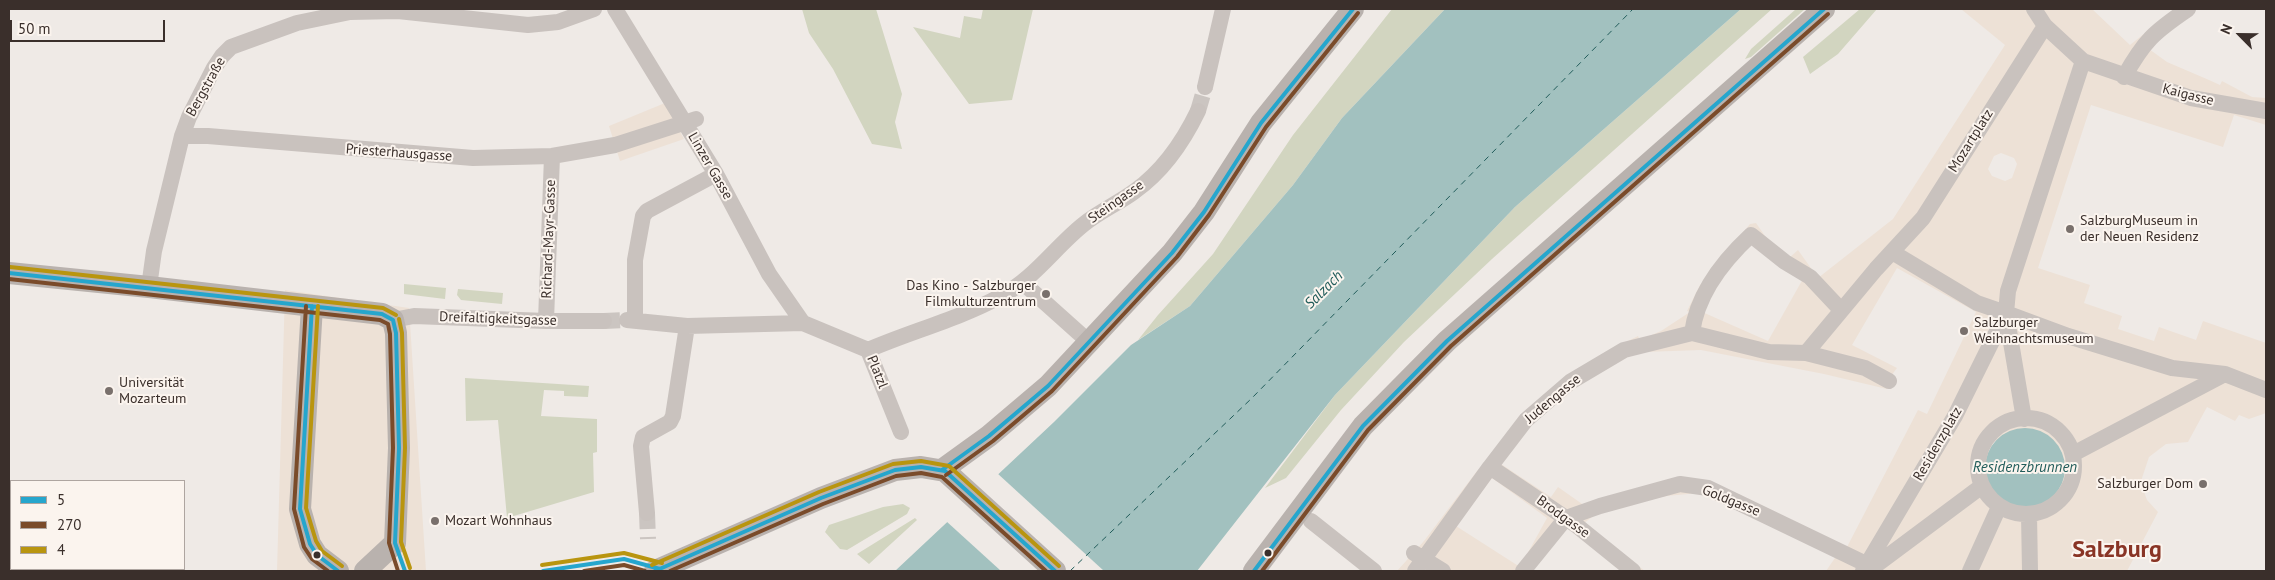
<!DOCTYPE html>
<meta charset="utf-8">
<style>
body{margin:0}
#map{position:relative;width:2275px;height:580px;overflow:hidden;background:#efeae6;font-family:"PT Sans",sans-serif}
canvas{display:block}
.frame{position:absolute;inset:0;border:10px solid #3a2f2b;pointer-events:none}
.legend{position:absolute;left:10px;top:480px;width:175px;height:90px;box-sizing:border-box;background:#fbf4ee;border:1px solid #aea5a0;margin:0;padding:6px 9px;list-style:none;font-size:15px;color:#3a2f2b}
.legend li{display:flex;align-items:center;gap:10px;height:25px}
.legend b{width:25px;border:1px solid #aea5a0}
.north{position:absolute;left:2215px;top:10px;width:50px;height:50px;-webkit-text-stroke:4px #fbf4ee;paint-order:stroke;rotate:293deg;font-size:14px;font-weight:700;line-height:20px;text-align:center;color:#3a2f2b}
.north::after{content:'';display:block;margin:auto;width:18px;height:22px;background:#3a2f2b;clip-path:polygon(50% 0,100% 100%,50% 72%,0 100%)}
.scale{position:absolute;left:10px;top:20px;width:155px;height:22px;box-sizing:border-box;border:2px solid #3a2f2b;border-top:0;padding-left:6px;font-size:15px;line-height:18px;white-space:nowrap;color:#3a2f2b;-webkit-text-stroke:4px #fbf4ee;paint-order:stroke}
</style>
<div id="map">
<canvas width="2275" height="580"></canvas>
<div class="frame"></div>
<ul class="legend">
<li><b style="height:6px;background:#26a6cd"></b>5</li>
<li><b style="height:6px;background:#7a4b2a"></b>270</li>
<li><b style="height:6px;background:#b9950f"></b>4</li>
</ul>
<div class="north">N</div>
<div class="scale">50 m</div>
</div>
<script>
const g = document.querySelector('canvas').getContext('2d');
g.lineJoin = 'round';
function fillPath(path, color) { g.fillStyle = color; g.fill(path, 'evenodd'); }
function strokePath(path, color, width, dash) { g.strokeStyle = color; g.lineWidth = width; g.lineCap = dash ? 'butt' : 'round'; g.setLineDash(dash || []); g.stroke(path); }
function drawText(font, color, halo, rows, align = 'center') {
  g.font = font + ' "PT Sans",sans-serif'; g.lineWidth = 4; g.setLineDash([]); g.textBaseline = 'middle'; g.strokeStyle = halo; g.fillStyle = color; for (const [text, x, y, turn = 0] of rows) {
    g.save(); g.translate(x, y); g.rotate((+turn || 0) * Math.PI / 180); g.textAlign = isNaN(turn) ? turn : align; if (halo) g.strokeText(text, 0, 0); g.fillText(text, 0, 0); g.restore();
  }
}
fillPath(new Path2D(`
 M 802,9 L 876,9 L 902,94 L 895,122 L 902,149 L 872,144 L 833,69 L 809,33 Z
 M 983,9 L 1033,9 L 1012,100 L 969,104 L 913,27 L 960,38 L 964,16 L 981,19 Z
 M 1392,9 L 1445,9 L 1342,118 L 1293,185 L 1190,306 L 1138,340 L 1158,315 L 1213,254 L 1293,135 Z
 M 1741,9 L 1772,9 L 1492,259 L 1404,342 L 1341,410 L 1286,478 L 1265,488 L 1335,395 L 1515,207 Z
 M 1796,9 L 1805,9 L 1751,57 L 1745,59 L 1751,49 Z
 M 1860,9 L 1877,9 L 1838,54 L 1810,74 L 1803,57 Z
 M 404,284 L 446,288 L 445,299 L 404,294 Z
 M 458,289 L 503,293 L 502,304 L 461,300 L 457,295 Z
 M 465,378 L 589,386 L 588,397 L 564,396 L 564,391 L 544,390 L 541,416 L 597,419 L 597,452 L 593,453 L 594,492 L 507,518 L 498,420 L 466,421 Z
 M 903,504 L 910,508 L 907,514 L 847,550 L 840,549 L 825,532 L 829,525 L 883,507 Z
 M 9,506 L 11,506 L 11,569 L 139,569 L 139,571 L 9,571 Z
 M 915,518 L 917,520 L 869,564 L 857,554 Z`), '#d2d5c0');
fillPath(new Path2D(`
 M 1961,9 L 2092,9 L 2130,45 L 2175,9 L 2149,49 L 2167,62 L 2209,80 L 2220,85 L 2222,81 L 2252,97 L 2266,98 L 2266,125 L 2234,115 L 2223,147 L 2091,105 L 2038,268 L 2090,285 L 2084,303 L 2122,316 L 2118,329 L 2154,341 L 2159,327 L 2196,340 L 2203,321 L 2266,343 L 2266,413 L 2249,419 L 2239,415 L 2235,421 L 2207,407 L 2188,442 L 2166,444 L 2149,457 L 2142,478 L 2143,489 L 2147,500 L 2158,512 L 2127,571 L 1826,571 L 1837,555 L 1699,493 L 1666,496 L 1601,510 L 1583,524 L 1645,571 L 1621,571 L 1568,525 L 1530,571 L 1397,571 L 1424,541 L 1477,471 L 1622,344 L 1638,336 L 1640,340 L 1661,331 L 1690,312 L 1687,311 L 1700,285 L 1750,224 L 1756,223 L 1765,236 L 1789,258 L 1798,250 L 1818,278 L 1893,219 L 2005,45 ZM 2001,153 L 2014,158 L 2017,164 L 2012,178 L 2005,181 L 1992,176 L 1988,169 L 1994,156 ZM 1747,242 L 1804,277 L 1768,341 L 1700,311 ZM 1897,268 L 1976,312 L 1927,414 L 1918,410 L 1847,547 L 1736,493 L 1661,483 L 1585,506 L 1558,487 L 1551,497 L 1501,464 L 1529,427 L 1587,378 L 1629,356 L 1644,352 L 1701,350 L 1824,374 L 1887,389 L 1891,376 L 1897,368 L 1852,345 ZM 2047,435 L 2062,452 L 2045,502 L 2035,506 L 2024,508 L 2002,501 L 1985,472 L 1989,450 L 1995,441 ZM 1492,478 L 1547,518 L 1520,567 L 1456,526 Z
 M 665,103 L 684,139 L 620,161 L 609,126 Z
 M 285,290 L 409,308 L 426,571 L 277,571 Z`), '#ede1d6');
fillPath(new Path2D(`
 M 1445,9 L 1741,9 L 1515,207 L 1335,395 L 1197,571 L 895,571 L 1054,422 L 1131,345 L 1190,306 L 1293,185 L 1342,118 Z
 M1985 468a40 40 0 1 1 80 0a40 40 0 1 1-80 0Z`), '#a2c1bf');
fillPath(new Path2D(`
 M 997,473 L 1104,571 L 1001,571 L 946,521 Z`), '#efeae6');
strokePath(new Path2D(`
 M 1070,571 L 1252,398 L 1633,9`), '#215c5a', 1, [6, 5]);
strokePath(new Path2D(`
 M 1198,111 L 1205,87
 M 604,321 L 627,320
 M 647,513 L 648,539`), '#cbc5c1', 16, [16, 8]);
strokePath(new Path2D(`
 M 615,9 L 716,174 L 769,274 L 803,323
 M 2034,9 L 2045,26 L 2083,61 L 2191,98 L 2266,111
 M 2124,77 C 2144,41 2154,32 2188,9
 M 1205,87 L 1223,9
 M 182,136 L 208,136 L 473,158 L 552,156 L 615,145 L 696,119
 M 1892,252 L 1977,303 L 2006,313 L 2068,336 L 2172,368 L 2225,374 L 2266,390
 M 1022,282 L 1089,342
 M 149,287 L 154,251 L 182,136 L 189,117 L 214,68 L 222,56 L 231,47 L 297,23 L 350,12 L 398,11 L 528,25 L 558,22 L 594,9
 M 393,320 L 414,316 L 546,321 L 604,321
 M 627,320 L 687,326 L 803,323 L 868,350 L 901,432
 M 635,320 L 635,260 L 643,216 L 647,211 L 716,174
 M 546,321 L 552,156
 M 1692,333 C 1697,294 1723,261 1751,235 L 1785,262 L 1810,277 L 1841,310
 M 868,350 C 912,331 959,319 1001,296 C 1034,279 1056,246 1084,224 C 1100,211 1119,203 1135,191 C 1163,171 1183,142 1198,111
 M 1806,353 L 1865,368 L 1889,381
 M1978 466a48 48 0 1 1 96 0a48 48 0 1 1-96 0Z
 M 2024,419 L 2006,313 L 2008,291 L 2083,61
 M 2073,454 L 2225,374
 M 1490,467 L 1576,525 L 1633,571
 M 647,513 L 641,446 L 643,437 L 670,422 L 673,416 L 687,326
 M 2029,514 L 2030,571
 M 1311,521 L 1374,571
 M 1414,553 L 1443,571
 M 1415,571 L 1490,467 L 1526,420 L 1570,382 L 1624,350 L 1692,333 L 1769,352 L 1806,353 L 1876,269 L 1923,218 L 2045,26
 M 1523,571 L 1566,518 L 1600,506 L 1680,484 L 1708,488 L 1868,565
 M 1863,571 L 1955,416 L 2006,313
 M 1868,571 L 1982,486
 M 1970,571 L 1999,507`), '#c9c2be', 16);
strokePath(new Path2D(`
 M 9,273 L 149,287 L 382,314 L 393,320 L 396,333 L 399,448 L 395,543 L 365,571
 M 312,306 L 300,509 L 310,544 L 317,555 L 338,571
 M 942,470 L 989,436 L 1048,386 L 1172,253 L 1204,212 L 1261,123 L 1353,9
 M 655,571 L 821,498 L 895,470 L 921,467 L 945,471 L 1055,571
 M 1254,571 L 1363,426 L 1447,341 L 1824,9`), '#b9b2ae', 22);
strokePath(new Path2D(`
 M 9,273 L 382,314 L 393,320
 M 312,306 L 300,509 L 310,544 L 317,555 L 338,571
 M 393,320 L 396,333 L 399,448 L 395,543 L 405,571
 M 942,470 L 989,436 L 1048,386 L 1172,253 L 1204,212 L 1261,123 L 1353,9
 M 543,571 L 624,559 L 660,569
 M 655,571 L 821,498 L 895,470 L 921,467 L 945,471 L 1055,571
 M 1254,571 L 1363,426 L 1447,341 L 1824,9`), '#26a6cd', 4);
strokePath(new Path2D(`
 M 9,279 L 380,320 L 388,324 L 390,334 L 393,448 L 389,543 L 398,571
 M 306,306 L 294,509 L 304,547 L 312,559 L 328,571
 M 946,475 L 993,441 L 1052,391 L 1177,257 L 1209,215 L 1266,127 L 1358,13
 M 584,571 L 624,565 L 645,571
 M 670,571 L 823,504 L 896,476 L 921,473 L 942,477 L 1046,571
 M 1262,571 L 1368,430 L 1451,346 L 1828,14`), '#7a4b2a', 4);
strokePath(new Path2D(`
 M 10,267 L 383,308 L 396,315
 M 318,306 L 306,508 L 316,541 L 322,551 L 342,566
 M 399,319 L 402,333 L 405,448 L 401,542 L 410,568
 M 542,565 L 624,553 L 662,563
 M 652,565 L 819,492 L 893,464 L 921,461 L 949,466 L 1059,566`), '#b9950f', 4);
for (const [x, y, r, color] of [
 [2070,229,5,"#79706c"],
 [1046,294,5,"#79706c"],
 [1964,331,5,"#79706c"],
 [109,391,5,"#79706c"],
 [2203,484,5,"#79706c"],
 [435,521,5,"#79706c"],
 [1268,553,4.5,"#3a2f2b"],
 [317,555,4.5,"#3a2f2b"]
]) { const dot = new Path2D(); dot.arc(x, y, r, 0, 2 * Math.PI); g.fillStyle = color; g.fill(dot); strokePath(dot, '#fbf4ee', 2); }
drawText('14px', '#3a2f2b', '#fbf4ee', [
 ["Bergstraße",206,87,-61],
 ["Kaigasse",2188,95,14],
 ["Mozartplatz",1971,141,-58],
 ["Priesterhausgasse",399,153,4],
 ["Linzer Gasse",710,166,60],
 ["Steingasse",1116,202,-35],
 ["Richard-Mayr-Gasse",549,239,-88],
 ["Dreifaltigkeitsgasse",498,319,2],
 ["Platzl",877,372,68],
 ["Judengasse",1553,399,-40],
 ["Residenzplatz",1938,444,-60],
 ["Goldgasse",1731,501,22],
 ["Brodgasse",1563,517,36]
]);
drawText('14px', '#3a2f2b', '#fbf4ee', [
 ["SalzburgMuseum in",2080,221],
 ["der Neuen Residenz",2080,237],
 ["Das Kino - Salzburger",1036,286,"right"],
 ["Filmkulturzentrum",1036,302,"right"],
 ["Salzburger",1974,323],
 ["Weihnachtsmuseum",1974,339],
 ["Universität",119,383],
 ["Mozarteum",119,399],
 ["Salzburger Dom",2193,484,"right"],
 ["Mozart Wohnhaus",445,521]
], 'left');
drawText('italic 15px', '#215c5a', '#fbf4ee', [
 ["Salzach",1324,290,-45],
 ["Residenzbrunnen",2025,468]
]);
drawText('bold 24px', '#893425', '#fbf4ee', [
 ["Salzburg",2117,550]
]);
</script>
